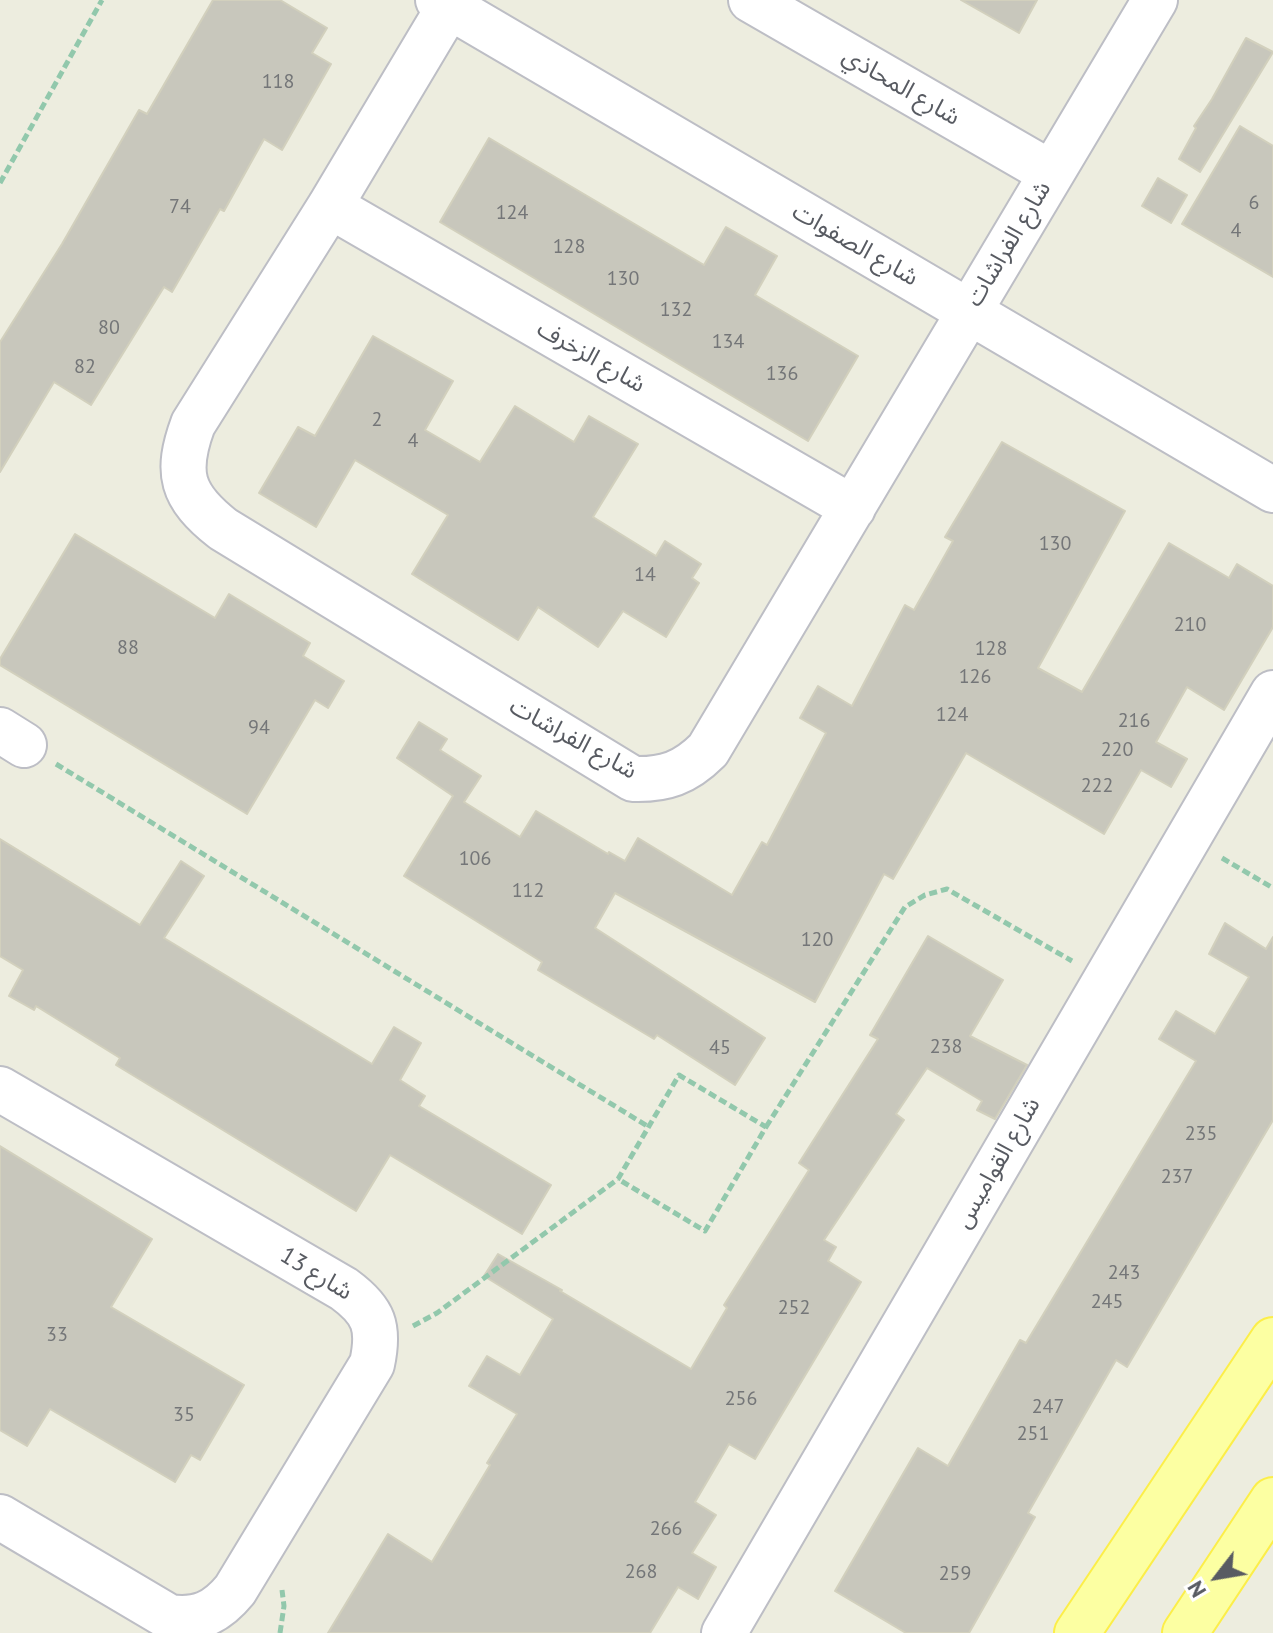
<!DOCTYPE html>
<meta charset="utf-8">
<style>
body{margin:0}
#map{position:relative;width:1273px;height:1633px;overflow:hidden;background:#ededdf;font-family:"PT Sans",sans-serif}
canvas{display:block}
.north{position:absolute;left:1177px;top:1537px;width:80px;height:80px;-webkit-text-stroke:6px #fff;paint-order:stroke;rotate:239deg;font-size:22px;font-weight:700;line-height:32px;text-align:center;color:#585b62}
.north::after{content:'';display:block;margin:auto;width:28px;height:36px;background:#585b62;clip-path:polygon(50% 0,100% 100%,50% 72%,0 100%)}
</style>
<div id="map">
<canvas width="1273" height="1633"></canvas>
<div class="north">N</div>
</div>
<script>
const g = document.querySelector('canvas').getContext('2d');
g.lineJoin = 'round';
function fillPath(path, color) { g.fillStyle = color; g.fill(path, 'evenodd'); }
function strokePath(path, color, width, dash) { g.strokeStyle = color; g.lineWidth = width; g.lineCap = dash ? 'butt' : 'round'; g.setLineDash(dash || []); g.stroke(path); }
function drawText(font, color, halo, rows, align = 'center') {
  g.font = font + ' "PT Sans","Noto Sans Arabic",sans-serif'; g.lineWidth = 8; g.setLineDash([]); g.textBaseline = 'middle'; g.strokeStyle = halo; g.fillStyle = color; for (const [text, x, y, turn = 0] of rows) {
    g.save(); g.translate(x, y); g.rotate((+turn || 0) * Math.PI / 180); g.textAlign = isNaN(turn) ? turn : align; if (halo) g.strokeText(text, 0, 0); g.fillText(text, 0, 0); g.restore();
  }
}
const building = new Path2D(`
 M 213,0 L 280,0 L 327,28 L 312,53 L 331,64 L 282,150 L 264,139 L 224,211 L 220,209 L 172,292 L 164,287 L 91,405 L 54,382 L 0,472 L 0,342 L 62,244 L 139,110 L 147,114 Z
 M 961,0 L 1037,0 L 1019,33 Z
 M 1246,38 L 1273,52 L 1200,172 L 1179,159 L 1196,128 L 1194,126 L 1212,99 Z
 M 1240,126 L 1273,146 L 1273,277 L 1182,224 Z
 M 489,138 L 704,265 L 726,227 L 777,256 L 755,295 L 858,356 L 808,441 L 440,222 Z
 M 1158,178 L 1187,195 L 1171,223 L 1142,206 Z
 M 373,336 L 453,381 L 425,430 L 480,462 L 515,406 L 574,442 L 589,416 L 638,444 L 593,517 L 656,556 L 665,541 L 701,564 L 692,578 L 699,583 L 666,637 L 623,611 L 598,647 L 538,607 L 518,640 L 412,574 L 448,515 L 355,460 L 316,527 L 259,493 L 298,427 L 315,436 Z
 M 1002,442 L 1125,511 L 1038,668 L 1082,692 L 1169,543 L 1229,578 L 1237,564 L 1273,586 L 1273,627 L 1224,710 L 1187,687 L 1156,742 L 1187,759 L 1171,787 L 1141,770 L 1104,834 L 966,753 L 893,879 L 884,874 L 815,1002 L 615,893 L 595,928 L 765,1038 L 735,1085 L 657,1035 L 654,1039 L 538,970 L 542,962 L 404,876 L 453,796 L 397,758 L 419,722 L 447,739 L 440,750 L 481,776 L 464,802 L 520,837 L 536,811 L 608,854 L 609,852 L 625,861 L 638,838 L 732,895 L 762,842 L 767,845 L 826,733 L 800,718 L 818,686 L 852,706 L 905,605 L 914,610 L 953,541 L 945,537 Z
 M 75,534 L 215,618 L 229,594 L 310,643 L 303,656 L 344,681 L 328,708 L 315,700 L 247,814 L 0,665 L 0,659 Z
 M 0,839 L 140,925 L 181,861 L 204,876 L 164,938 L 372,1064 L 394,1027 L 421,1043 L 400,1080 L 425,1096 L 419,1106 L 551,1185 L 522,1234 L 390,1155 L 356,1211 L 116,1065 L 120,1058 L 36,1006 L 34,1010 L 9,996 L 23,970 L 0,956 Z
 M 1225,923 L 1266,949 L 1273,937 L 1273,1120 L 1127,1367 L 1116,1360 L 1028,1513 L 1035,1517 L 969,1633 L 906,1633 L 835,1591 L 918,1448 L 948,1466 L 1020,1340 L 1026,1343 L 1196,1061 L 1159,1039 L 1176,1011 L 1215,1034 L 1249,977 L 1209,954 Z
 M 928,936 L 1003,980 L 970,1036 L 1027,1065 L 995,1119 L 977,1110 L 982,1101 L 927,1068 L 896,1114 L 904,1120 L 824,1240 L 836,1247 L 828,1261 L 861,1282 L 755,1459 L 729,1444 L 695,1502 L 716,1515 L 692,1553 L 716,1567 L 698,1599 L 678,1587 L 650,1633 L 328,1633 L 388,1534 L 432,1562 L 490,1465 L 487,1463 L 517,1414 L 469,1386 L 487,1356 L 520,1375 L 553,1319 L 484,1276 L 498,1254 L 562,1290 L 560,1291 L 691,1369 L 727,1308 L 724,1305 L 809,1170 L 799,1163 L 878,1039 L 870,1035 Z
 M 0,1146 L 152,1239 L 111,1307 L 244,1385 L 200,1460 L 191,1455 L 175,1482 L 50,1409 L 27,1446 L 0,1430 Z`);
fillPath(building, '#c8c7bc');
strokePath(building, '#d2d0bd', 2);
const minor = new Path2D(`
 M 438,0 L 1273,490
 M 453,0 L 330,206 L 193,424 C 175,473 181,496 223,529 L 633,779 C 665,780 685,773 708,750 L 1155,0
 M 751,0 L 1051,173
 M 330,206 L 853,508
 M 0,730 L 24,745
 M 0,1089 L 344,1289 C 374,1311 380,1327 372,1364 L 235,1590 C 216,1613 198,1621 169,1617 L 0,1517
 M 724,1633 L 1273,693`);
const major = new Path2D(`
 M 1077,1633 L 1273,1340
 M 1185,1633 L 1273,1500`);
strokePath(minor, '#bdbec5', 48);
strokePath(major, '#fcee49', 48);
strokePath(new Path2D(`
 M 0,183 L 102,0
 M 56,764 L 649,1127
 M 1222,858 L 1273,888
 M 766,1127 L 905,907 L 925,895 L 947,889 L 1072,961
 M 413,1326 L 437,1313 L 618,1179 L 679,1075 L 766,1127 L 705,1231 L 618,1179
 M 280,1633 L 284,1606 L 282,1590`), '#92c8ac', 5, [8, 4]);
strokePath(minor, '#fff', 44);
strokePath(major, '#fcffa2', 44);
drawText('20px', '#747678', null, [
 ["118",278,82],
 ["6",1254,203],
 ["74",180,207],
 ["124",512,213],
 ["4",1236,231],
 ["128",569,247],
 ["130",623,279],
 ["132",676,310],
 ["80",109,328],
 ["134",728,342],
 ["82",85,367],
 ["136",782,374],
 ["2",377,420],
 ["4",413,441],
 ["130",1055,544],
 ["14",645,575],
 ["210",1190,625],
 ["88",128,648],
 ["128",991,649],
 ["126",975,677],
 ["124",952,715],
 ["216",1134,721],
 ["94",259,728],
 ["220",1117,750],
 ["222",1097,786],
 ["106",475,859],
 ["112",528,891],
 ["120",817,940],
 ["238",946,1047],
 ["45",720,1048],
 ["235",1201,1134],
 ["237",1177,1177],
 ["243",1124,1273],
 ["245",1107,1302],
 ["252",794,1308],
 ["33",57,1335],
 ["256",741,1399],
 ["247",1048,1407],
 ["35",184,1415],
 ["251",1033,1434],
 ["266",666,1529],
 ["268",641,1572],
 ["259",955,1574]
]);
drawText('24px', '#585b62', '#fff', [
 ["شارع المحاذي",901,87,30],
 ["شارع الفراشات",1009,244,-59],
 ["شارع الصفوات",855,245,30],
 ["شارع الزخرف",591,357,30],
 ["شارع الفراشات",573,739,29],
 ["شارع القواميس",998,1163,-60],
 ["شارع 13",316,1274,31]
]);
</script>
